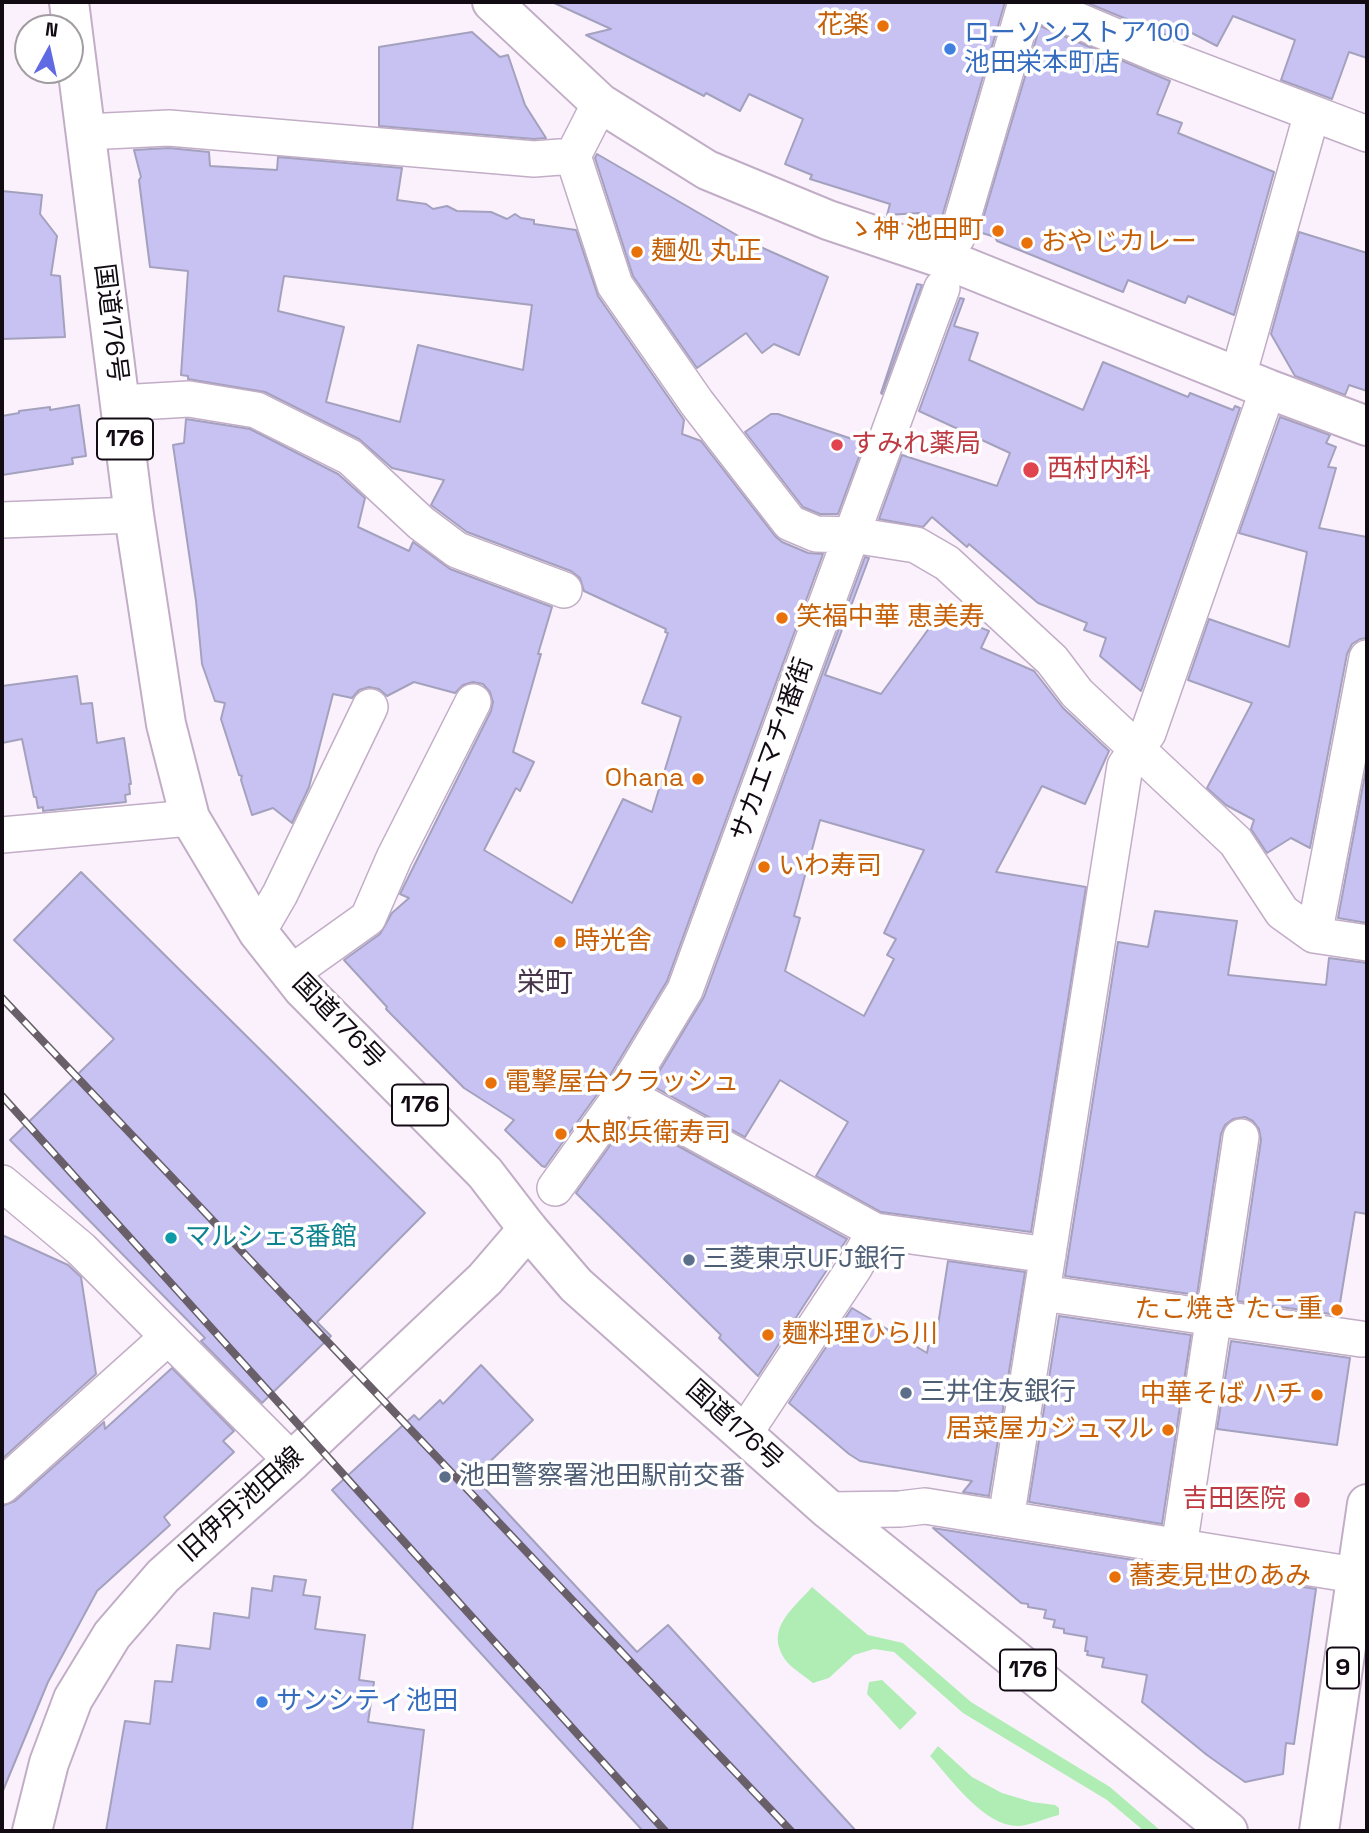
<!DOCTYPE html>
<meta charset="utf-8">
<style>
body{margin:0}
#map{position:relative;width:1369px;height:1833px;overflow:hidden;background:#fbf1fc;font-family:"Space Grotesk",sans-serif}
canvas{display:block}
.frame{position:absolute;inset:0;border:4px solid #130b14;pointer-events:none}
.north{position:absolute;left:14px;top:14px;width:70px;height:70px;box-sizing:border-box;background:#fff;border:2px solid #a19da1;border-radius:50%;rotate:8deg;font-size:19px;font-weight:700;line-height:28px;text-align:center;color:#130b14}
.north::after{content:'';display:block;margin:auto;width:24px;height:32px;background:#606ae2;clip-path:polygon(50% 0,100% 100%,50% 72%,0 100%)}
</style>
<div id="map">
<canvas width="1369" height="1833"></canvas>
<div class="frame"></div>
<div class="north">N</div>
</div>
<script>
const g = document.querySelector('canvas').getContext('2d');
g.lineJoin = 'round';
function fillPath(path, color) { g.fillStyle = color; g.fill(path, 'evenodd'); }
function strokePath(path, color, width, dash) { g.strokeStyle = color; g.lineWidth = width; g.lineCap = dash ? 'butt' : 'round'; g.setLineDash(dash || []); g.stroke(path); }
function drawText(font, color, halo, rows, align = 'center') {
  g.font = font + ' "Space Grotesk","Noto Sans JP",sans-serif'; g.lineWidth = 7; g.setLineDash([]); g.textBaseline = 'middle'; g.strokeStyle = halo; g.fillStyle = color; for (const [text, x, y, turn = 0] of rows) {
    g.save(); g.translate(x, y); g.rotate((+turn || 0) * Math.PI / 180); g.textAlign = isNaN(turn) ? turn : align; if (halo) g.strokeText(text, 0, 0); g.fillText(text, 0, 0); g.restore();
  }
}
fillPath(new Path2D(`
 M 812,1587 L 868,1635 L 903,1643 L 971,1702 L 1110,1787 L 1161,1831 L 1144,1831 L 1107,1800 L 963,1713 L 894,1652 L 874,1649 L 854,1655 L 829,1678 L 813,1683 C 805,1676 794,1670 787,1662 C 763,1630 792,1610 812,1587 Z
 M 882,1680 L 917,1713 L 900,1730 L 867,1694 L 869,1682 Z
 M 938,1746 L 972,1777 L 1002,1793 L 1032,1802 L 1055,1805 L 1059,1808 L 1059,1815 C 1046,1818 1029,1826 1017,1826 C 983,1825 951,1779 930,1756 Z`), '#b0edb5');
const building = new Path2D(`
 M 552,2 L 1005,2 L 941,220 L 919,213 L 887,215 L 890,204 L 810,179 L 812,175 L 785,164 L 803,119 L 749,94 L 740,111 L 706,93 L 704,96 L 586,35 L 611,29 Z
 M 1085,2 L 1367,2 L 1367,58 L 1349,52 L 1332,99 L 1281,80 L 1295,40 L 1233,16 L 1217,46 L 1190,32 L 1185,43 Z
 M 1040,26 L 1170,81 L 1157,114 L 1182,123 L 1178,133 L 1274,172 L 1234,315 L 1188,296 L 1185,303 L 1128,280 L 1123,292 L 997,241 L 995,237 L 979,232 Z
 M 472,32 L 500,57 L 508,55 L 525,105 L 546,138 L 534,139 L 379,126 L 379,47 Z
 M 169,148 L 209,152 L 210,166 L 277,170 L 278,157 L 402,168 L 397,200 L 426,204 L 433,209 L 447,206 L 457,211 L 491,212 L 507,219 L 515,214 L 521,218 L 534,220 L 534,224 L 576,230 L 598,296 L 684,420 L 682,434 L 701,441 L 775,536 L 782,542 L 808,553 L 823,554 L 667,981 L 606,1082 L 545,1167 L 542,1166 L 505,1130 L 514,1120 L 464,1088 L 386,1009 L 387,1007 L 344,960 L 380,934 L 392,913 L 409,898 L 400,894 L 491,711 L 493,702 L 490,692 L 483,684 L 473,682 L 463,685 L 455,693 L 414,682 L 387,696 L 379,689 L 369,687 L 359,690 L 352,698 L 333,694 L 309,787 L 292,823 L 273,808 L 252,815 L 241,780 L 242,776 L 239,775 L 221,719 L 225,703 L 215,701 L 202,664 L 196,601 L 173,445 L 184,443 L 186,419 L 250,429 L 338,474 L 365,498 L 358,527 L 409,551 L 413,542 L 450,569 L 552,607 L 538,654 L 541,654 L 513,752 L 534,762 L 520,791 L 516,788 L 484,850 L 572,903 L 623,799 L 652,812 L 681,717 L 642,703 L 668,633 L 665,632 L 666,629 L 584,591 L 580,578 L 571,571 L 467,532 L 431,505 L 444,480 L 392,468 L 359,439 L 265,392 L 188,379 L 188,376 L 181,375 L 188,271 L 150,267 L 139,180 L 141,177 L 134,150 ZM 284,276 L 532,305 L 523,370 L 418,345 L 400,422 L 326,402 L 344,327 L 278,311 Z
 M 597,154 L 747,241 L 828,277 L 799,355 L 774,344 L 762,353 L 746,333 L 697,368 L 633,276 L 595,158 Z
 M 2,191 L 42,195 L 40,214 L 57,236 L 51,275 L 60,276 L 65,337 L 2,339 Z
 M 1299,232 L 1367,253 L 1367,391 L 1349,385 L 1345,395 L 1295,376 L 1271,334 Z
 M 917,284 L 922,285 L 882,394 L 881,393 Z
 M 960,298 L 964,299 L 954,326 L 978,333 L 969,360 L 1083,410 L 1103,362 L 1188,397 L 1190,393 L 1233,410 L 1235,406 L 1240,408 L 1141,691 L 1100,656 L 1106,638 L 1084,630 L 1087,623 L 1038,603 L 969,544 L 967,547 L 932,517 L 923,527 L 879,519 L 902,455 L 997,486 L 1010,453 L 919,411 Z
 M 79,405 L 86,456 L 72,458 L 73,464 L 2,475 L 2,416 L 19,413 L 19,411 L 50,407 L 50,410 Z
 M 771,414 L 778,414 L 864,443 L 838,514 L 820,514 L 803,507 L 745,432 Z
 M 1280,417 L 1330,435 L 1326,443 L 1336,447 L 1328,467 L 1336,468 L 1319,528 L 1367,537 L 1367,638 L 1360,639 L 1352,644 L 1347,654 L 1310,848 L 1291,838 L 1267,853 L 1251,829 L 1254,820 L 1226,805 L 1207,788 L 1252,703 L 1188,680 L 1209,619 L 1289,647 L 1307,552 L 1239,533 Z
 M 865,557 L 869,558 L 825,675 L 881,694 L 941,612 L 989,631 L 981,648 L 1034,671 L 1063,708 L 1109,751 L 1085,804 L 1042,786 L 996,872 L 1086,887 L 1031,1232 L 881,1212 L 816,1176 L 848,1122 L 780,1080 L 745,1137 L 651,1085 L 704,997 ZM 820,820 L 924,850 L 884,933 L 896,939 L 887,955 L 894,959 L 864,1016 L 785,971 L 800,918 L 794,916 Z
 M 77,676 L 81,704 L 92,703 L 97,743 L 124,738 L 131,784 L 129,784 L 130,794 L 125,795 L 126,802 L 43,811 L 43,807 L 38,808 L 36,797 L 34,797 L 22,739 L 2,743 L 2,686 Z
 M 1367,764 L 1367,923 L 1338,918 Z
 M 81,872 L 425,1213 L 317,1322 L 331,1336 L 262,1403 L 201,1341 L 205,1338 L 10,1140 L 114,1039 L 14,940 Z
 M 1155,911 L 1237,921 L 1228,975 L 1326,985 L 1329,958 L 1367,963 L 1367,1214 L 1355,1212 L 1338,1315 L 1237,1301 L 1261,1140 L 1259,1129 L 1253,1121 L 1245,1117 L 1233,1119 L 1225,1125 L 1221,1134 L 1197,1295 L 1065,1276 L 1118,942 L 1148,947 Z
 M 629,1119 L 847,1239 L 758,1376 L 719,1338 L 721,1335 L 576,1193 Z
 M 2,1235 L 68,1265 L 81,1277 L 96,1374 L 2,1459 Z
 M 948,1261 L 1025,1272 L 989,1496 L 963,1492 L 972,1481 L 860,1461 L 849,1454 L 789,1403 L 852,1308 L 927,1353 L 930,1337 L 936,1338 Z
 M 1059,1316 L 1191,1335 L 1162,1524 L 1029,1502 Z
 M 1231,1341 L 1350,1358 L 1337,1445 L 1217,1429 Z
 M 481,1365 L 533,1420 L 474,1477 L 637,1652 L 668,1625 L 856,1831 L 643,1831 L 332,1490 L 414,1415 L 419,1420 L 440,1400 L 443,1404 Z
 M 172,1368 L 234,1431 L 223,1441 L 234,1452 L 164,1517 L 170,1525 L 97,1591 L 48,1682 L 2,1793 L 2,1506 L 15,1501 L 104,1422 L 105,1429 Z
 M 933,1528 L 1316,1589 L 1294,1744 L 1286,1743 L 1283,1774 L 1245,1782 L 1207,1755 L 1142,1702 L 1147,1675 L 1102,1667 L 1104,1658 L 1087,1655 L 1088,1651 L 1085,1651 L 1087,1637 L 1064,1633 L 1064,1629 L 1053,1627 L 1055,1620 L 1044,1618 L 1046,1610 L 1028,1607 L 1028,1604 L 1021,1603 Z
 M 274,1576 L 306,1580 L 303,1595 L 320,1597 L 315,1629 L 365,1635 L 359,1680 L 374,1682 L 368,1722 L 424,1730 L 412,1831 L 106,1831 L 125,1721 L 150,1724 L 155,1681 L 172,1682 L 177,1645 L 210,1649 L 214,1613 L 249,1618 L 252,1588 L 272,1591 Z`);
fillPath(building, '#c8c2f2');
strokePath(building, '#a4a1be', 2);
const street = new Path2D(`
 M 1034,2 L 1157,54 L 1367,134
 M 85,132 L 169,128 L 534,159 L 573,156 L 600,103
 M 573,156 L 615,285 L 697,403 L 790,523 L 816,534 L 853,535 L 916,545 L 947,563 L 1052,660 L 1077,693 L 1236,842 L 1282,912 L 1314,935 L 1367,943
 M 957,237 L 1026,2
 M 1238,376 L 1312,113
 M 120,403 L 189,399 L 256,410 L 350,457 L 421,523 L 457,550 L 564,590
 M 2,520 L 134,515
 M 2,835 L 190,818
 M 258,932 L 280,894 L 370,707
 M 1314,935 L 1367,658
 M 291,973 L 368,918 L 394,858 L 473,702
 M 623,1093 L 875,1231 L 1048,1255
 M 2,1183 L 81,1249 L 292,1461
 M 555,1188 L 623,1093 L 685,990 L 942,288
 M 1042,1293 L 1361,1339
 M 744,1434 L 854,1268 L 875,1231
 M 2,1486 L 168,1337
 M 829,1510 L 900,1509 L 925,1506 L 1367,1577
 M 1006,1519 L 1125,766 L 1148,733 L 1268,389
 M 1179,1547 L 1241,1137`);
const secondary = new Path2D(`
 M 492,2 L 600,103 L 707,170 L 828,220 L 950,261 L 1268,389 L 1367,426
 M 32,1831 L 49,1763 L 73,1699 L 112,1635 L 163,1576 L 292,1461 L 485,1279 L 528,1229`);
const primary = new Path2D(`
 M 1319,1831 L 1367,1504`);
const highway = new Path2D(`
 M 69,2 L 134,515 L 166,724 L 190,818 L 258,932 L 303,989 L 485,1173 L 528,1229 L 576,1285 L 829,1510 L 1228,1831`);
strokePath(street, '#c2adc6', 38);
strokePath(secondary, '#c2adc6', 42);
strokePath(primary, '#c2adc6', 42);
strokePath(highway, '#c2adc6', 42);
strokePath(street, '#fff', 35);
strokePath(secondary, '#fff', 38);
strokePath(primary, '#fff', 38);
strokePath(highway, '#fff', 38);
const rail = new Path2D(`
 M 2,998 L 791,1831
 M 2,1096 L 665,1831`);
strokePath(rail, '#685f69', 8);
strokePath(rail, '#fff', 5, [16]);
for (const [x, y, r, color] of [
 [883,26,7,"#e8710a"],
 [950,49,7,"#3f7fe0"],
 [998,231,7,"#e8710a"],
 [1027,243,7,"#e8710a"],
 [637,252,7,"#e8710a"],
 [837,445,7,"#e0444e"],
 [1031,470,9,"#e0444e"],
 [782,618,7,"#e8710a"],
 [698,779,7,"#e8710a"],
 [764,867,7,"#e8710a"],
 [560,942,7,"#e8710a"],
 [491,1083,7,"#e8710a"],
 [561,1134,7,"#e8710a"],
 [171,1238,7,"#0f9aa8"],
 [689,1260,7,"#5c6f8a"],
 [1337,1310,7,"#e8710a"],
 [768,1335,7,"#e8710a"],
 [906,1393,7,"#5c6f8a"],
 [1317,1395,7,"#e8710a"],
 [1168,1430,7,"#e8710a"],
 [445,1477,7,"#5c6f8a"],
 [1302,1500,9,"#e0444e"],
 [1115,1577,7,"#e8710a"],
 [262,1702,7,"#3f7fe0"]
]) { const dot = new Path2D(); dot.arc(x, y, r, 0, 2 * Math.PI); g.fillStyle = color; g.fill(dot); strokePath(dot, '#fff', 2.5); }
for (const [x, y, w] of [
 [125,439,56],
 [420,1105,56],
 [1343,1668,32],
 [1028,1670,56]
]) { const box = new Path2D(); box.roundRect(x - w / 2, y - 20.5, w, 41, 5); g.fillStyle = '#fff'; g.fill(box); strokePath(box, '#130b14', 2); }
drawText('bold 24px', '#130b14', null, [
 ["176",125,439],
 ["176",420,1105],
 ["9",1343,1668],
 ["176",1028,1670]
]);
drawText('26px', '#c56008', '#fff', [
 ["花楽",869,26,"right"],
 ["ゝ神 池田町",984,231,"right"],
 ["おやじカレー",1041,243],
 ["麺処 丸正",651,252],
 ["笑福中華 恵美寿",796,618],
 ["Ohana",684,779,"right"],
 ["いわ寿司",778,867],
 ["時光舎",574,942],
 ["電撃屋台クラッシュ",505,1083],
 ["太郎兵衛寿司",575,1134],
 ["たこ焼き たこ重",1323,1310,"right"],
 ["麺料理ひら川",782,1335],
 ["中華そば ハチ",1303,1395,"right"],
 ["居菜屋カジュマル",1154,1430,"right"],
 ["蕎麦見世のあみ",1129,1577]
], 'left');
drawText('26px', '#366cbe', '#fff', [
 ["ローソンストア100",964,34],
 ["池田栄本町店",964,64],
 ["サンシティ池田",276,1702]
], 'left');
drawText('26px', '#130b14', '#fff', [
 ["国道176号",110,323,83],
 ["サカエマチ1番街",773,750,-70],
 ["国道176号",338,1022,46],
 ["国道176号",734,1426,42],
 ["旧伊丹池田線",242,1505,-42]
]);
drawText('26px', '#be3a42', '#fff', [
 ["すみれ薬局",851,445],
 ["西村内科",1047,470],
 ["吉田医院",1286,1500,"right"]
], 'left');
drawText('26px', '#0d838f', '#fff', [
 ["マルシェ3番館",185,1238]
], 'left');
drawText('26px', '#4e5e75', '#fff', [
 ["三菱東京UFJ銀行",703,1260],
 ["三井住友銀行",920,1393],
 ["池田警察署池田駅前交番",459,1477]
], 'left');
drawText('28px', '#47354b', '#fff', [
 ["栄町",545,984]
]);
</script>
